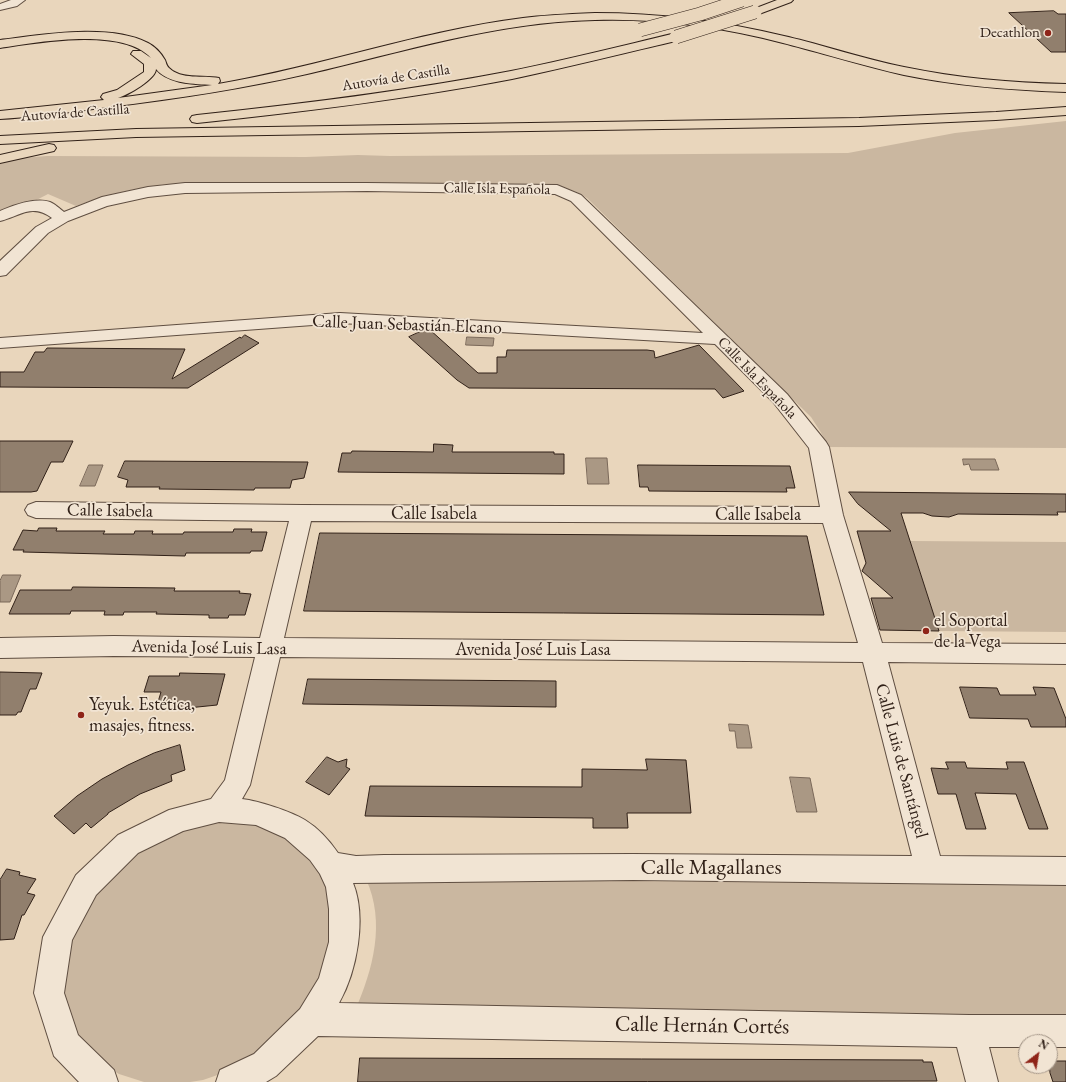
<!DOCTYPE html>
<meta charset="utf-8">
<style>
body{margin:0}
#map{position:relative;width:1066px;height:1082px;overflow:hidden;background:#e9d6bc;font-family:"EB Garamond",serif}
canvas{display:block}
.north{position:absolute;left:1018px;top:1034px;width:40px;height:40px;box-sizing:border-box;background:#f1e4d3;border:1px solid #a49688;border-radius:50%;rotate:31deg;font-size:11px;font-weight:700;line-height:16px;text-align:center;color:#312118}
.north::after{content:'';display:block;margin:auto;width:14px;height:18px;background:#8f2418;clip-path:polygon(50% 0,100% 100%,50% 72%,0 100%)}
</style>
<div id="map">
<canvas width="1066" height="1082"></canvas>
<div class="north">N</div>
</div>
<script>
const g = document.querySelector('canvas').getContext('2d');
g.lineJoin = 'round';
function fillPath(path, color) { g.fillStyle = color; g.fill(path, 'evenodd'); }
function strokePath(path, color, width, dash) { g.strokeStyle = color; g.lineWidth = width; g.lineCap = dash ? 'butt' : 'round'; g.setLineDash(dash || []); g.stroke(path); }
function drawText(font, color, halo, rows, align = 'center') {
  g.font = font + ' "EB Garamond",serif'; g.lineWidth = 3.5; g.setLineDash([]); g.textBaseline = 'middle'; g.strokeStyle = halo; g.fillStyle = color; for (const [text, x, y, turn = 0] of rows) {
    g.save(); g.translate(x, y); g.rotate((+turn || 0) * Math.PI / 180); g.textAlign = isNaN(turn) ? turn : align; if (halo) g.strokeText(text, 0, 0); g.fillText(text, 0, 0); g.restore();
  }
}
fillPath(new Path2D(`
 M 1066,121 L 1066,448 L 829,447 L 820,431 L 811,417 L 587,198 C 570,187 554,185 535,184 L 166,184 C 135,188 106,195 76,206 L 48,194 L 23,207 L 0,217 L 0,164 L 21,158 L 47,156 L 306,157 L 358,155 L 390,156 L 848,153 L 955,133 Z
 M 910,541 L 1066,542 L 1066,632 L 939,631 Z
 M 242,820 L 285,834 L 316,865 L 327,885 L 333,933 L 318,986 L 283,1035 L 232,1070 L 203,1080 L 190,1082 L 144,1082 L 119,1074 L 97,1061 L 80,1043 L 62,997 L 74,920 L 125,856 L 195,823 Z
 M 366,879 L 1066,885 L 1066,1016 L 355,1011 C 373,969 386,923 366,879 Z`), '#cab7a0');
const water = new Path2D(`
 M 467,337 L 494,338 L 493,346 L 466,345 Z
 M 586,458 L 607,458 L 609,484 L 588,484 Z
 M 963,459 L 995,459 L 999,470 L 971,470 L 969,464 L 964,465 Z
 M 89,465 L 103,465 L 95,486 L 80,486 Z
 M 3,575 L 21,575 L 10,602 L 0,602 L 0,581 Z
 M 729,724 L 748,725 L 752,748 L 737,748 L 735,731 L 730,731 Z
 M 790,777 L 810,778 L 817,812 L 797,812 Z`);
fillPath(water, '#aa9884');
strokePath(water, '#7a6859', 1);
const building = new Path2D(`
 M 1054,11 L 1058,14 L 1066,14 L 1066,52 L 1051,52 L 1009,13 Z
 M 426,329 L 429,329 L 478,373 L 497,373 L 497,357 L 506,357 L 507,350 L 647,350 L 654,351 L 655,358 L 699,345 L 744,391 L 723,398 L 715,389 L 469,388 L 457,380 L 409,337 Z
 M 245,335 L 259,343 L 188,388 L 0,387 L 0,372 L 24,372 L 35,352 L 44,352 L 47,348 L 185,349 L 172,379 L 240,337 L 241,338 Z
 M 0,441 L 73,441 L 63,462 L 51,462 L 37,491 L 31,492 L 0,492 Z
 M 434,444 L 453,445 L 452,452 L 554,452 L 554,454 L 564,454 L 564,474 L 338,472 L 342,453 L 351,453 L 352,451 L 433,452 Z
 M 125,461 L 308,462 L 304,478 L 292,480 L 290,488 L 255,488 L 254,490 L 159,489 L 160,487 L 126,487 L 128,480 L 118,477 Z
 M 638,465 L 790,466 L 795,488 L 786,488 L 787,492 L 649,491 L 648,487 L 640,487 Z
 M 849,492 L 1066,494 L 1066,512 L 1057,512 L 1058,515 L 958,514 L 949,517 L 932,516 L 923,513 L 901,513 L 939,631 L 880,630 L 871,598 L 893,598 L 862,571 L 866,563 L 857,531 L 891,531 L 858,504 Z
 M 39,528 L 57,528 L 56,531 L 105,531 L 103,534 L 134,534 L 135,531 L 153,531 L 152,534 L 183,534 L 184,532 L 233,532 L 234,529 L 252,529 L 251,532 L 267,532 L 262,551 L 251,551 L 250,553 L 186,553 L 185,556 L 23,552 L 24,550 L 13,550 L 23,530 L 37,531 Z
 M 320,533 L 807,536 L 824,615 L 304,611 Z
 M 73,587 L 175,588 L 174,591 L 240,591 L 239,593 L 251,594 L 245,615 L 229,615 L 228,618 L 209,618 L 209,615 L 156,614 L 157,612 L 124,612 L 123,615 L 104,615 L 105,611 L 71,611 L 70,614 L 9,614 L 20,590 L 71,590 Z
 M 0,672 L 42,673 L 36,689 L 30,689 L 21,712 L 18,712 L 16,715 L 0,715 Z
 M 180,673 L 225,674 L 217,705 L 178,709 L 181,702 L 158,702 L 161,692 L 144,692 L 149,676 L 179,676 Z
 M 308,679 L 556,681 L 556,707 L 303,704 Z
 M 960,687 L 997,688 L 1000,695 L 1036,695 L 1033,687 L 1054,688 L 1066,719 L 1066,727 L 1031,727 L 1028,719 L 970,718 Z
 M 180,745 L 185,770 L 171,775 L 172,781 L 140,794 L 108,813 L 108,814 L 91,828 L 86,823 L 74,834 L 54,816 L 77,796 L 102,779 L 128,765 L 154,753 Z
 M 327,757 L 338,762 L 347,759 L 346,767 L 350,769 L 329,795 L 306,782 Z
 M 646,759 L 686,760 L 691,813 L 627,813 L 628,828 L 593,828 L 593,818 L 365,816 L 370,786 L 582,787 L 582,769 L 647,770 Z
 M 946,762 L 965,762 L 967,768 L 1008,769 L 1006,762 L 1024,762 L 1048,829 L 1029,829 L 1016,794 L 975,793 L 986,829 L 966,829 L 956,794 L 938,794 L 931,768 L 948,769 Z
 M 7,869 L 20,872 L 19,875 L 36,879 L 27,893 L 35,895 L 24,915 L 22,915 L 14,939 L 0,940 L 0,880 Z
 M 360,1058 L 923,1060 L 923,1062 L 932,1062 L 937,1081 L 358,1082 Z
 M 1050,1061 L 1066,1061 L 1066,1082 L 1053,1082 L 1050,1073 Z`);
fillPath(building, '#917f6d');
strokePath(building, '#312118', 1);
const minor = new Path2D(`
 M 11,0 L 25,0 L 17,6 L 0,10 L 0,4 Z
 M 185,183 L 367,183 L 557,185 L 581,195 L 787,394 L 826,442 L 829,447 L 843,515 L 882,643 L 1066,644 L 1066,664 L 888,662 L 940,856 L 1066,857 L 1066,885 L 633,880 L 353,883 C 367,917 357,972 339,1003 L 969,1015 L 1066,1015 L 1066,1047 L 1050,1047 L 1050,1042 L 1026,1042 L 1026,1047 L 989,1047 L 998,1082 L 966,1082 L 957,1047 L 318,1036 L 276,1076 L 266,1082 L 216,1082 L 220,1070 L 254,1054 L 300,1009 L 319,978 L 329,942 L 329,909 L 326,887 L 320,874 L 310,860 L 285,838 L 256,825 L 219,822 L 183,831 L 138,853 L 96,895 L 72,940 L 64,993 L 78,1035 L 114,1070 L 118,1082 L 79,1082 L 54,1056 L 34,993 L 43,937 L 76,875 L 118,835 L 169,810 L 211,799 L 225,780 L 255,657 L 114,656 L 0,658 L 0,638 L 114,636 L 260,638 L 289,521 L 36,518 L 28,515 L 25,510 L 28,505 L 36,502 L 302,505 L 820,507 L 809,448 L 773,402 L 715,344 L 340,323 L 0,348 L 0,338 L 340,313 L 703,333 L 571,201 L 555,194 L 367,191 L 185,193 L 148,197 L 107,206 L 68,221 L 48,233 L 6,275 L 0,276 L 0,261 L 36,227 L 52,218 C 32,203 20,216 0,221 L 0,211 C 13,205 36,197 50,202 C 55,204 60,209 64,212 L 102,197 L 148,187 ZM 311,521 L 823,523 L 858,643 L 284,638 ZM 280,657 L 863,662 L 912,856 L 633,854 L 384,855 L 356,856 L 338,853 C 330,841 318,828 305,820 C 290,811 259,801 242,799 L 250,785 Z`);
const highway = new Path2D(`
 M 777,0 L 793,0 L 791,2 L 759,14 L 751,14 L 749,12 L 751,10 Z
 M 595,13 C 659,13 722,21 784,36 C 824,45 863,59 904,67 C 957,78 1012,83 1066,84 L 1066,92 C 1012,90 957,86 904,75 C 863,66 823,53 783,43 C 722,27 658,18 595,20 C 496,22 402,52 307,74 C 241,89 175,99 108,107 C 72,112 36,117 0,119 L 0,111 L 104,100 L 101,97 L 103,94 L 117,90 L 144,72 L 144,64 L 131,54 L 133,51 L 141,51 L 151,58 C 122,27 39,42 0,48 L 0,40 C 42,35 109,23 148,43 C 154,46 161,53 165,60 C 166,62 166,65 169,68 C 181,80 203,75 219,78 L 220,81 L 218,84 C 320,67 420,31 523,18 C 547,15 571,14 595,13 ZM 156,69 C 168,84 195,84 212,85 L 118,98 C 128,95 156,79 156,69 Z
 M 676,33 L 680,34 L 682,37 L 680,40 C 624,53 568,67 512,79 C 408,99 302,112 197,123 L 192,122 L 190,119 L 192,116 L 197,115 C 302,104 407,91 511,71 C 566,60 621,46 676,33 Z
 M 1066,107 L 1066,115 L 996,120 L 859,126 L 136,137 L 0,144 L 0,136 L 136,129 L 859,118 L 996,112 Z
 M 49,144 L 54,145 L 56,148 L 54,151 L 0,163 L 0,155 Z`);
strokePath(minor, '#5f4e41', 2);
strokePath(highway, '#312118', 2);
fillPath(minor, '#f1e4d3');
fillPath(highway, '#e9d6bc');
const highwayBridge = new Path2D(`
 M 640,30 L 700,14 L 742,0
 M 676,37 L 755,12`);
strokePath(highwayBridge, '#312118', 14, []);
strokePath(highwayBridge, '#e9d6bc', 13);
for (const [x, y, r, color] of [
 [1048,33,4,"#8f2418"],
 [926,631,4,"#8f2418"],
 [81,715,4,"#8f2418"]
]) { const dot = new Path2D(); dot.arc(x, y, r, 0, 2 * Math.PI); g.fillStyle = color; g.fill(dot); strokePath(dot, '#f1e4d3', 1.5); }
drawText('15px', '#312118', '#f1e4d3', [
 ["Decathlon",1040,33]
], 'right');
drawText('15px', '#312118', '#f1e4d3', [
 ["Autovía de Castilla",396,78,-9],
 ["Autovía de Castilla",75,113,-4],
 ["Calle Isla Española",497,189,1],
 ["Calle Isla Española",757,378,46]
]);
drawText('18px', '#312118', '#f1e4d3', [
 ["Calle Juan Sebastián Elcano",407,325,2],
 ["Calle Isabela",110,511,1],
 ["Calle Isabela",434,514],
 ["Calle Isabela",758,515],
 ["Avenida José Luis Lasa",209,648,1],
 ["Avenida José Luis Lasa",533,650],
 ["Calle Luis de Santángel",901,761,75]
]);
drawText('18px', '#312118', '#f1e4d3', [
 ["el Soportal",934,621],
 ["de la Vega",934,642],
 ["Yeyuk. Estética,",89,705],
 ["masajes, fitness.",89,726]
], 'left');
drawText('22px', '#312118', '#f1e4d3', [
 ["Calle Magallanes",711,868],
 ["Calle Hernán Cortés",702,1026,1]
]);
</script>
